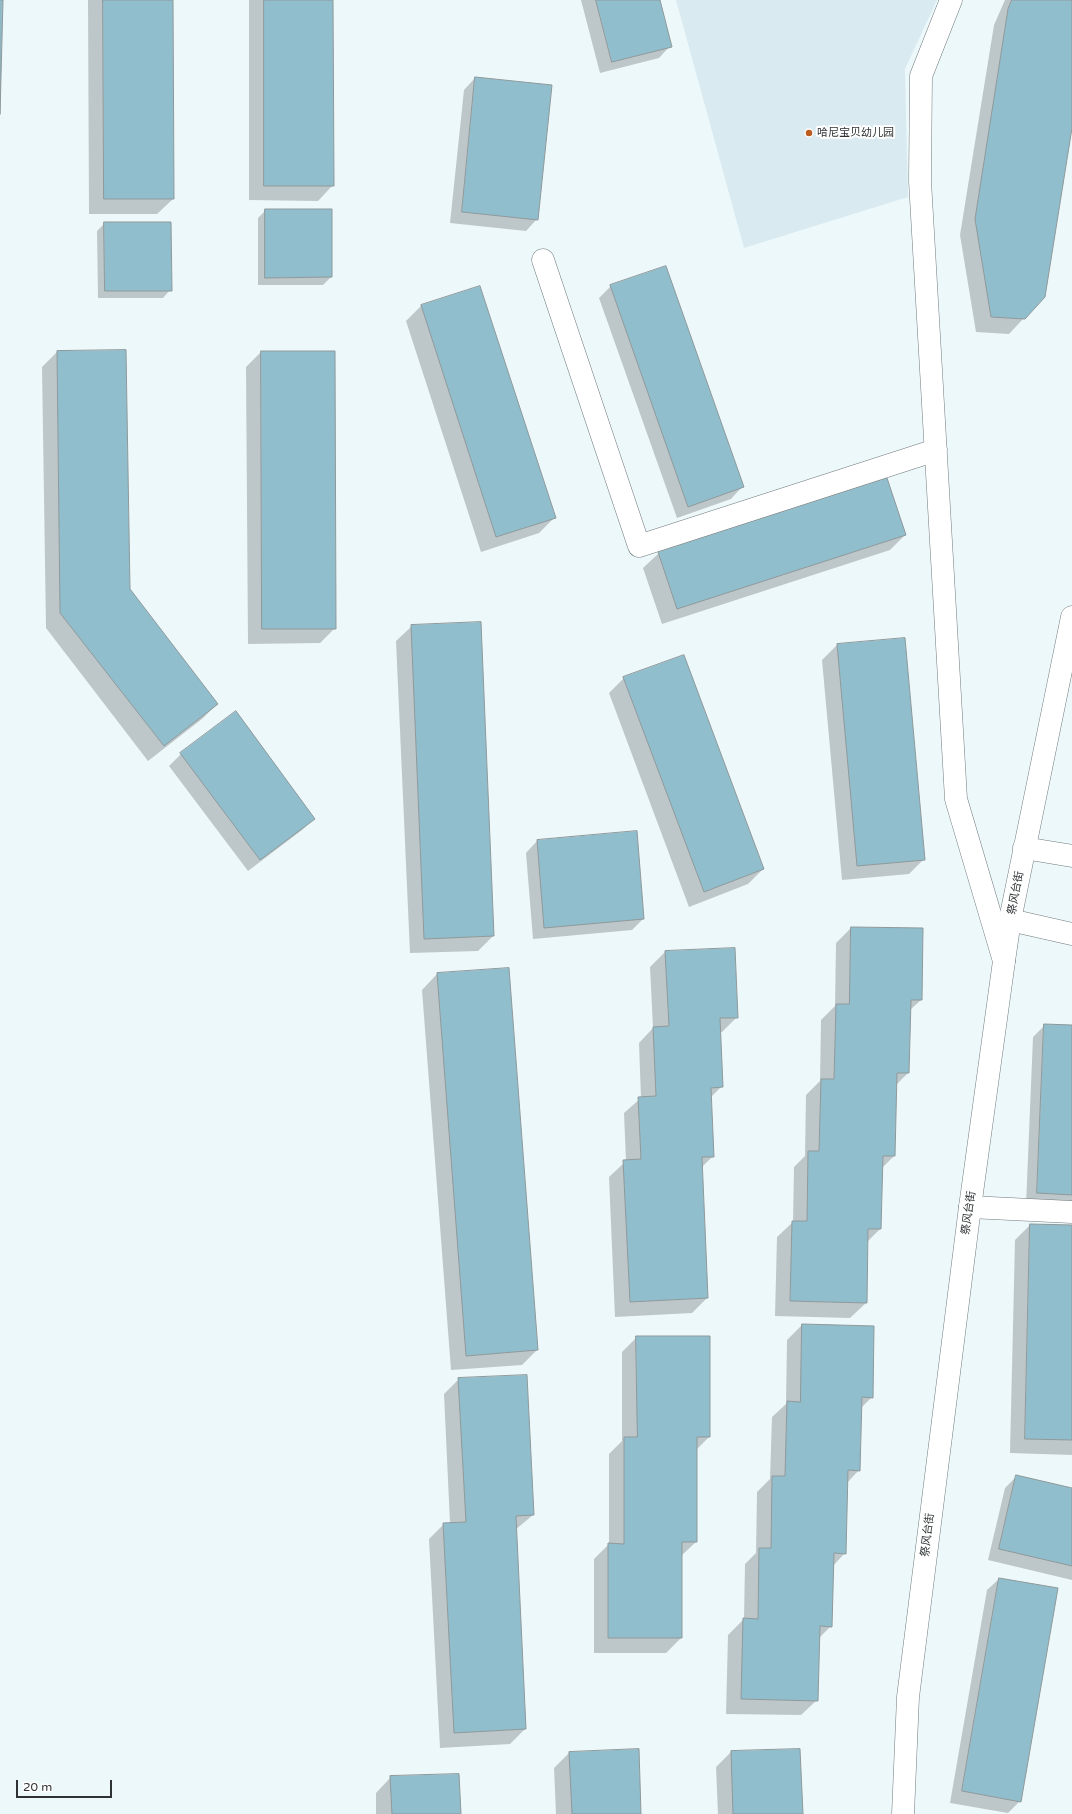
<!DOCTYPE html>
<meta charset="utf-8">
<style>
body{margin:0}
#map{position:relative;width:1072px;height:1814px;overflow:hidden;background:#edf8fb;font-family:"Varela Round",sans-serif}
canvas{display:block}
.scale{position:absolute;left:16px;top:1780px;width:96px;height:18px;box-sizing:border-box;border:2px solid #2e3233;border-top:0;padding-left:5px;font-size:12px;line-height:14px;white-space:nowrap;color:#2e3233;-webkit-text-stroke:3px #fff;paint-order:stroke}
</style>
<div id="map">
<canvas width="1072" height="1814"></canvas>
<div class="scale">20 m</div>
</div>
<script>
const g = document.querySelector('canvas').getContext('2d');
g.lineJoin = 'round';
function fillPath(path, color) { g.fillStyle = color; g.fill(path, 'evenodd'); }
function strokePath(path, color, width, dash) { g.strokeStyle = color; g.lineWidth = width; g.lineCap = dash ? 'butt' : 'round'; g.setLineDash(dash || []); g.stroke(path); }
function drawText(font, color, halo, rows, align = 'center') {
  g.font = font + ' "Varela Round","Noto Sans SC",sans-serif'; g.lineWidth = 4; g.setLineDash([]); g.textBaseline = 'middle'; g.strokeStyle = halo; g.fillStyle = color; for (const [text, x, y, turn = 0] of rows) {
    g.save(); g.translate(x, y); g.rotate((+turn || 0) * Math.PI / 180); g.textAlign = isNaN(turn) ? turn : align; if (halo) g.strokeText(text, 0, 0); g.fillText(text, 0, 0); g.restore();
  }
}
fillPath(new Path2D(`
 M 676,0 L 937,0 L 905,69 L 908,197 L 744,248 Z`), '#d9ebf1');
fillPath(new Path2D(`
 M 88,0 L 172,0 L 173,199 L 157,214 L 89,214 Z
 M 249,0 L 332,0 L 333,185 L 318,201 L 249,200 Z
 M 581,0 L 659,0 L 670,46 L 659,58 L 600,73 Z
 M 1005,0 L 1072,0 L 1072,122 L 1024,318 L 1009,334 L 976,332 L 960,235 L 994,25 Z
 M 475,78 L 537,219 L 526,231 L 450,223 L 464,90 Z
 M 266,210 L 331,210 L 331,277 L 323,285 L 258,285 L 258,218 Z
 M 105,223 L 170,290 L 163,298 L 98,298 L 97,231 Z
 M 611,286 L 742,487 L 731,499 L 677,518 L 599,298 Z
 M 479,287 L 554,518 L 539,533 L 481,552 L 406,321 L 421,306 Z
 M 57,352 L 129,590 L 217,704 L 202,719 L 148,761 L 46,628 L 42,367 Z
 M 261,352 L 335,628 L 320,643 L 248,644 L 246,367 Z
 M 905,535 L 890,550 L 662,624 L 643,568 L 659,553 Z
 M 412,626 L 493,936 L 478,951 L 410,953 L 396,641 Z
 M 837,645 L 924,859 L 909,874 L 842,880 L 822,660 Z
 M 624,678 L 763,869 L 748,884 L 689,907 L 609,693 Z
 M 235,713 L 314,819 L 302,830 L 248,871 L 169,766 L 181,754 Z
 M 537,841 L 643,919 L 632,930 L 533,939 L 526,853 Z
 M 851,928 L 921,1000 L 910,1010 L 908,1073 L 896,1085 L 894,1156 L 881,1169 L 880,1229 L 867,1242 L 866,1303 L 850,1318 L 775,1316 L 777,1237 L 793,1222 L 794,1167 L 805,1156 L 806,1095 L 820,1081 L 821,1020 L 835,1006 L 836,943 Z
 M 665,952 L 737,1017 L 722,1032 L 719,1032 L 722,1086 L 710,1098 L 713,1156 L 701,1168 L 707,1298 L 692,1313 L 615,1317 L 609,1177 L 626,1161 L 624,1113 L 641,1098 L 639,1043 L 653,1028 L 650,967 Z
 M 508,969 L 537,1350 L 522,1365 L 451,1370 L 422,990 L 437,974 Z
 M 1045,1025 L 1072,1026 L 1072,1207 L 1026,1205 L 1033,1037 Z
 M 1030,1225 L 1072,1226 L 1072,1455 L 1010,1453 L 1015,1240 Z
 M 802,1325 L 872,1397 L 861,1408 L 859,1470 L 847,1483 L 845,1553 L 832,1567 L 831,1626 L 818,1639 L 817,1700 L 801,1715 L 726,1714 L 728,1635 L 744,1619 L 745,1564 L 756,1553 L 757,1492 L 770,1479 L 772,1417 L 786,1404 L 787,1340 Z
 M 637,1337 L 709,1437 L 696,1450 L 696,1542 L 681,1556 L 681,1638 L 666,1653 L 594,1653 L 594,1559 L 609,1544 L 609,1454 L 622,1441 L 622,1352 Z
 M 459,1379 L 533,1515 L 515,1530 L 525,1729 L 510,1744 L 440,1748 L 429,1539 L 444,1524 L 450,1523 L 444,1394 Z
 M 1017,1476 L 1072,1489 L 1072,1580 L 988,1560 L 1005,1488 Z
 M 999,1579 L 1020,1801 L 1008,1813 L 950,1803 L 987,1590 Z
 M 731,1752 L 802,1814 L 718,1814 L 716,1767 Z
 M 569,1753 L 640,1814 L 556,1814 L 554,1768 Z
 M 391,1777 L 460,1814 L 376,1814 L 376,1793 Z`), '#0003');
const building = new Path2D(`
 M 0,0 L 3,0 L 0,114 Z
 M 103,0 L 173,0 L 174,199 L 104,199 Z
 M 264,0 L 333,0 L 334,186 L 264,186 Z
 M 596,0 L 660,0 L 672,47 L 612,62 Z
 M 1012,0 L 1072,0 L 1072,128 L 1045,297 L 1025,319 L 991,317 L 975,219 L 1008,9 Z
 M 475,77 L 552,85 L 538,220 L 462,212 Z
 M 265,209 L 332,209 L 332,277 L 265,278 Z
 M 104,222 L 171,222 L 172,291 L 105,291 Z
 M 666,266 L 744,487 L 688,507 L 610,285 Z
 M 480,286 L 556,518 L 496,537 L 421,305 Z
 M 126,350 L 130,589 L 218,704 L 164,746 L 60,613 L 57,351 Z
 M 261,351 L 335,351 L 336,629 L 262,629 Z
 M 887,478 L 906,535 L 677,609 L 658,552 Z
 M 481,622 L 494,936 L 424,939 L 411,625 Z
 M 905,638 L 925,860 L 857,866 L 837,644 Z
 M 684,655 L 764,869 L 704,892 L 623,677 Z
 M 236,711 L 315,819 L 260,860 L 180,753 Z
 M 637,831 L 644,919 L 544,928 L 537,840 Z
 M 851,927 L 923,928 L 922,1000 L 911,1000 L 909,1073 L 897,1073 L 895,1156 L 883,1156 L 881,1229 L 868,1229 L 867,1303 L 790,1301 L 792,1221 L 807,1221 L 808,1151 L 819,1151 L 821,1079 L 834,1079 L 836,1004 L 849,1004 Z
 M 735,948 L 738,1018 L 720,1018 L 723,1087 L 711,1088 L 714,1157 L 702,1157 L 708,1298 L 630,1302 L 623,1160 L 641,1159 L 638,1097 L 656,1096 L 653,1027 L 669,1026 L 665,951 Z
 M 509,968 L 538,1350 L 466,1356 L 437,973 Z
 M 1044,1024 L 1072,1025 L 1072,1195 L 1037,1193 Z
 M 1030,1224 L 1072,1225 L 1072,1440 L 1025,1439 Z
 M 802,1324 L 874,1326 L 873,1398 L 862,1397 L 860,1471 L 848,1470 L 846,1554 L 834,1553 L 832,1627 L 820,1626 L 818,1701 L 741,1699 L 743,1618 L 758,1619 L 759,1548 L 771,1548 L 772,1476 L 785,1476 L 787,1401 L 800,1402 Z
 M 636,1336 L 710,1336 L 710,1437 L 697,1437 L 697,1542 L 682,1542 L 682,1638 L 608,1638 L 608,1543 L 624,1544 L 624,1437 L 637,1437 Z
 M 527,1375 L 534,1515 L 516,1516 L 526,1729 L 454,1733 L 443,1523 L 466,1522 L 458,1378 Z
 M 1016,1475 L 1072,1488 L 1072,1566 L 999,1549 Z
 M 999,1578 L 1058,1588 L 1021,1802 L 962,1791 Z
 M 639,1749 L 641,1814 L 572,1814 L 569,1752 Z
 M 800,1749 L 803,1814 L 733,1814 L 731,1751 Z
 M 459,1774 L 461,1814 L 392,1814 L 390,1776 Z`);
fillPath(building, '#90becc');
strokePath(building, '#8f999b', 1);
const minor = new Path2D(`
 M 951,0 L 921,76 L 920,181 L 956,799 L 1004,961
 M 543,260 L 639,546 L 936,450
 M 1024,848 L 1072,856
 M 1010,920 L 1072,934
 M 970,1207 L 1072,1212`);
const major = new Path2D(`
 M 903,1814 L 908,1697 L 970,1207 L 1004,961 L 1010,920 L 1072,617`);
strokePath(minor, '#717a7d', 23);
strokePath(major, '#717a7d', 23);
strokePath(minor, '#fff', 22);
strokePath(major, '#fff', 22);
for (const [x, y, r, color] of [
 [809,133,4,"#bd5c1e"]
]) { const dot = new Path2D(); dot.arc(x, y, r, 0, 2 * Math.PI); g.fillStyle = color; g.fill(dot); strokePath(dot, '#fff', 1.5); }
drawText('11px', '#2e3233', '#fff', [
 ["哈尼宝贝幼儿园",817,133]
], 'left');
drawText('11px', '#2e3233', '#fff', [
 ["祭风台街",1016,893,-79],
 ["祭风台街",969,1213,-82],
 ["祭风台街",928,1535,-83]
]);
</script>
